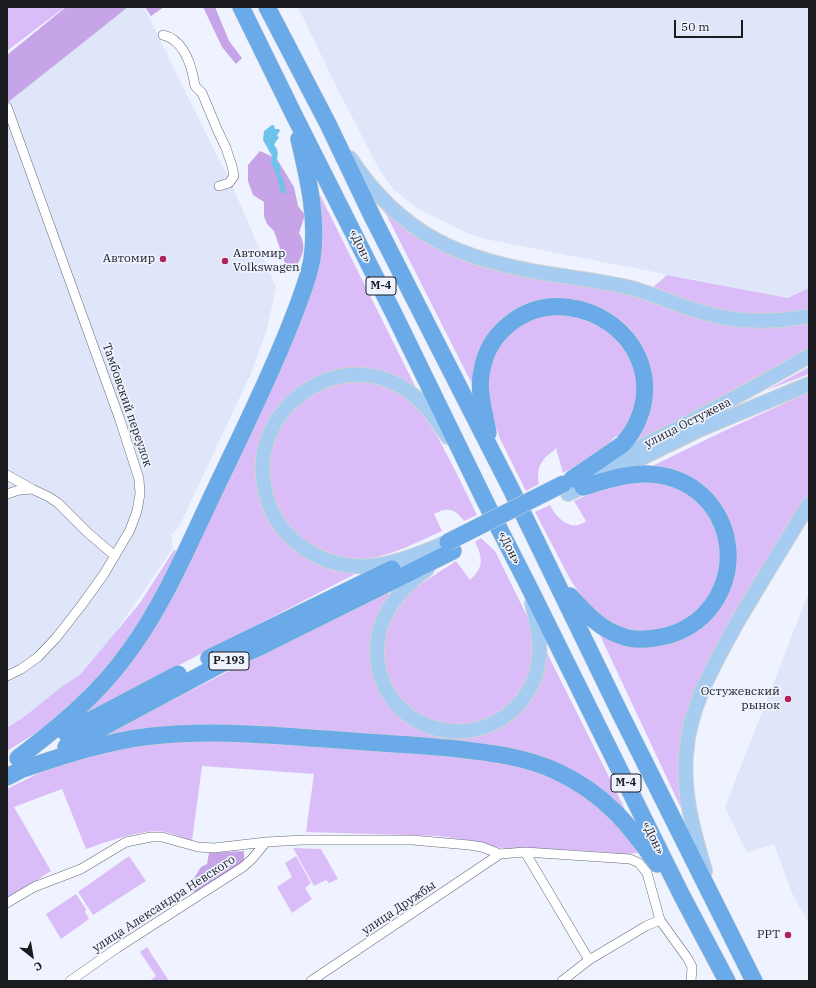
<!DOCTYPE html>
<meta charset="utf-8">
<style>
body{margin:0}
#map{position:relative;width:816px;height:988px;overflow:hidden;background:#eef3ff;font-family:"IBM Plex Serif",serif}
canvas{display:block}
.frame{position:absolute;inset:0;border:8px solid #1a1c20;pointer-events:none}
.north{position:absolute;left:12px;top:936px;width:40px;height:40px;-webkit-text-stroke:3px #eef3ff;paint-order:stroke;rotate:149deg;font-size:11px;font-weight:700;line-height:16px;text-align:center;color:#1a1c20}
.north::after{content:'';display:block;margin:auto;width:14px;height:18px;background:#1a1c20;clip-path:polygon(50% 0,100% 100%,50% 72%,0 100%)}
.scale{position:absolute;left:674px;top:20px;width:69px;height:18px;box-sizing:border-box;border:2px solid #1a1c20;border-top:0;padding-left:5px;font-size:12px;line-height:14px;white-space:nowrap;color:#1a1c20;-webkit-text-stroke:3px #eef3ff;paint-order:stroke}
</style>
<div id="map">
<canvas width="816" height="988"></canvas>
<div class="frame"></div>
<div class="north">С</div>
<div class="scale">50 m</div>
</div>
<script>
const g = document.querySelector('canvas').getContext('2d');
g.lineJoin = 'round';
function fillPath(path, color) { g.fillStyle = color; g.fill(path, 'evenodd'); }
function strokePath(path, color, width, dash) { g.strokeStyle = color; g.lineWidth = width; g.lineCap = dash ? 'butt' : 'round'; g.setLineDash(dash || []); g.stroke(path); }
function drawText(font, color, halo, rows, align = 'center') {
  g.font = font + ' "IBM Plex Serif",serif'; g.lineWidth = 3.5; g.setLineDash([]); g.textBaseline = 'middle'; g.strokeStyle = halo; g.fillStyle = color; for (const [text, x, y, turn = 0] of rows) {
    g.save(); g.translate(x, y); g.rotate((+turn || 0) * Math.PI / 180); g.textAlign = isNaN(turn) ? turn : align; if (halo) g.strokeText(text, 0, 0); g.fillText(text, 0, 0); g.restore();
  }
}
fillPath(new Path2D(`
 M 128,7 L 144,7 L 222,166 L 224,167 L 276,287 L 267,329 L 252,371 L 179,527 L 171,534 L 173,548 L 82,681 L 7,748 L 7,98 Z
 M 298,7 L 809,7 L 809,289 L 788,298 L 490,240 L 467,233 L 420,210 L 393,189 L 379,169 L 338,90 Z
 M 809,592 L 809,924 L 792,893 L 774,844 L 747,853 L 725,807 Z`), '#dfe6f9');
fillPath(new Path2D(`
 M 7,7 L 65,7 L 7,51 Z
 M 319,193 L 418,392 L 420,411 L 436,434 L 455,470 L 477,515 L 464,521 C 455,508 447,507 434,514 L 442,531 C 413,544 392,556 359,560 L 359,572 L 125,693 L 81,718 L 111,683 L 288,344 L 317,194 Z
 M 385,212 L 402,226 L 426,243 L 452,256 L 481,267 L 518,275 L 615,290 L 739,327 L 775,327 L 809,322 L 809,350 L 739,386 L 705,407 L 632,444 L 616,436 C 601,452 582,463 563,473 L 556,448 C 552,453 547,455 544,459 C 538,466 537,475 539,484 L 526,491 L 500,439 L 491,410 L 473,386 Z
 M 667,275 L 788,298 L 809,288 L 809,309 L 795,313 L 777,315 L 731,313 L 693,303 L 652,288 Z
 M 809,367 L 809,374 L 767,390 Z
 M 809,392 L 809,495 L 708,664 L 681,808 L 583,599 L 570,579 L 535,512 L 550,505 C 556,518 572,533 586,521 L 574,501 L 648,468 L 724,431 Z
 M 481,538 L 495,551 L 529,620 L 546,651 L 623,805 L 639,850 L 638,853 L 627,854 L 575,850 L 512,850 L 492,846 L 480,842 L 439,836 L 306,832 L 314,774 L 202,766 L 192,841 C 183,838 174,834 165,832 C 145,828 106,842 86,849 L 62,789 L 14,807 L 51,871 L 7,899 L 7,789 L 49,768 L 93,742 L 133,720 L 292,639 L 383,590 L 401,602 C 417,584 437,574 456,561 L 470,580 C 484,567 483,558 475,542 Z
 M 174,550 L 179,552 L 144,617 L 98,681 L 47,726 L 7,751 L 7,728 L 24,717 L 64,685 L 80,675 L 140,603 Z
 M 293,848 L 321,849 L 338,879 L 329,883 L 326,880 L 314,886 Z
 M 129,856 L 146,881 L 93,915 L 78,892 Z
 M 296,856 L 311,883 L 305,888 L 312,899 L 292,913 L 277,887 L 292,877 L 285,863 Z
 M 76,894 L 86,909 L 85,912 L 89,919 L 61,939 L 46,914 Z
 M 147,947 L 169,981 L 150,981 L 156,976 L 140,952 Z`), '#dabdf8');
fillPath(new Path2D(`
 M 66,7 L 128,7 L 7,103 L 7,55 Z
 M 145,7 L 164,7 L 151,16 Z
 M 202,7 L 215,7 L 229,41 L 242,58 L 236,64 L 222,47 L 204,9 Z
 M 260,151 L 277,159 L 294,187 L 298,206 L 305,215 L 299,233 C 307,247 303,254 296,267 L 287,269 L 274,231 L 267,224 L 264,216 L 264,202 L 253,195 L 248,181 L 248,165 Z
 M 244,851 L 244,863 L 199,894 L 193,891 L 191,883 L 201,867 L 207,864 L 209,853 Z`), '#c6a4e7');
fillPath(new Path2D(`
 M 272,125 L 274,125 L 275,129 L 279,129 L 280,131 L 277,135 L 279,138 L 277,140 L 274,145 C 278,149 279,155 276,161 L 280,165 L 280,174 L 283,178 L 286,193 L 281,193 L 278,179 L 271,162 L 272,156 L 263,140 L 264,131 Z`), '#6ec3ea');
const street = new Path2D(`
 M 163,35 C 185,40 192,67 195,86 L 202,93 L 217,129 L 226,148 L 232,166 L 234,176 L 229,183 L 219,186
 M 7,475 L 32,489
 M 7,494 L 19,490 L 32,489 L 49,497 L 58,503 L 88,533 L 115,556
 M 7,676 L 21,669 L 38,657 L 56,638 L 81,606 L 104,574 L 130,530 L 137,511 L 140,494 L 139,479 L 120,420 L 7,107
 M 525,852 L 589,960
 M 7,903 L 34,887 L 81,869 L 126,842 L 151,837 L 162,837 L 198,847 L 214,848 L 266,842 L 303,840 L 412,840 L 469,845 L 482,847 L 500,854 L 525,852 L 630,859 L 639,863 L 647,873 L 660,920
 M 70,981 L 117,948 L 243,867 L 252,859 L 266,842
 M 311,981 L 500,854
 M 562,981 L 589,960 L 646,926 L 660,920 L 688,959 L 692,967 L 691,981`);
const primary = new Path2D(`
 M 350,158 C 401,235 460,260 549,274 C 575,278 601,281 627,287 C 652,293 676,305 701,312 C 737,323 773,323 809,316
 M 448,437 C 438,423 428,406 413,395 C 345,340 246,406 265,490 C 269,512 280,529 297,543 C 318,560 343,568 370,566 C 397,564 423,552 448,542
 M 601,466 C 672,433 741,395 809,356
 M 568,494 L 701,429 L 809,384
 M 427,569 C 399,590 376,616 377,653 C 379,730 475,759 522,700 C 530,690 536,679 538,665 C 542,645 537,623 532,603
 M 705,871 C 694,832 683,797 686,755 C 689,706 715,663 738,621 C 761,582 785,543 809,504`);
const highway = new Path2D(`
 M 241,7 L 293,113 L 395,316 L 486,503 L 528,585 L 682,896 L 727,981
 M 267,7 L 328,124 L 373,218 L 512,491 L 619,711 L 754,981
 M 488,433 C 485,413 477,390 482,370 C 485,353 494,337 507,326 C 524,311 544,305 566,307 C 636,315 670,389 623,444 L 572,479
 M 570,596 C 584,611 599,628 619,635 C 630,640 643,640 655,638 C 719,631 750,557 711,505 C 695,485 673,475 648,474 C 626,473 604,481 583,487
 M 209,658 L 392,569
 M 66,733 L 178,674
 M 66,747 L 221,664 L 260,647 L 453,551
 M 18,758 C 59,727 100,693 130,650 C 168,598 195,530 223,473 C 247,423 271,374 291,323 C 299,302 308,281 312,259 C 318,218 308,178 299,139
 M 23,769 C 65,755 107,741 152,736 C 214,729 277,736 339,740 C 379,743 419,745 458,749 C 492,753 527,757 558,772 C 603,793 629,824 657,864
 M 7,777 L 32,764`);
strokePath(street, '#676b75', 10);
strokePath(primary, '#d1d2d2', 16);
strokePath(highway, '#d1d2d2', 18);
strokePath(street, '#fff', 9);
strokePath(primary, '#a6ccf1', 14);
strokePath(highway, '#6aaae8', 17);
const highwayBridge = new Path2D(`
 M 448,542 L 563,484`);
strokePath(highwayBridge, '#d1d2d2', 18, []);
strokePath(highwayBridge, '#6aaae8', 17);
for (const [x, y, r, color] of [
 [163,259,4,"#b12256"],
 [225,261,4,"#b12256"],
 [788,699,4,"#b12256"],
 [788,935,4,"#b12256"]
]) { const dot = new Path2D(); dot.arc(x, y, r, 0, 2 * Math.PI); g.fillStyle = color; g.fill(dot); strokePath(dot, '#eef3ff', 1.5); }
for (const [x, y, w] of [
 [381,286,30],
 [229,661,40],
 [626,783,30]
]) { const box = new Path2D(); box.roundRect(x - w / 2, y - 9, w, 18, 3); g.fillStyle = '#eef3ff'; g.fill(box); strokePath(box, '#1a1c20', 1); }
drawText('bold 11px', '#1a1c20', null, [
 ["М-4",381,286],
 ["Р-193",229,661],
 ["М-4",626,783]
]);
drawText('12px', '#1a1c20', '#eef3ff', [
 ["«Дон»",360,246,64],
 ["Тамбовский переулок",127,405,71],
 ["улица Остужева",688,423,-27],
 ["«Дон»",509,548,63],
 ["«Дон»",653,838,64],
 ["улица Александра Невского",164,904,-33],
 ["улица Дружбы",399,908,-34]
]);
drawText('12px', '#1a1c20', '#eef3ff', [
 ["Автомир",233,254,"left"],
 ["Volkswagen",233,268,"left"],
 ["Автомир",155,259],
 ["Остужевский",780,692],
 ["рынок",780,706],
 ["РРТ",780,935]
], 'right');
</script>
